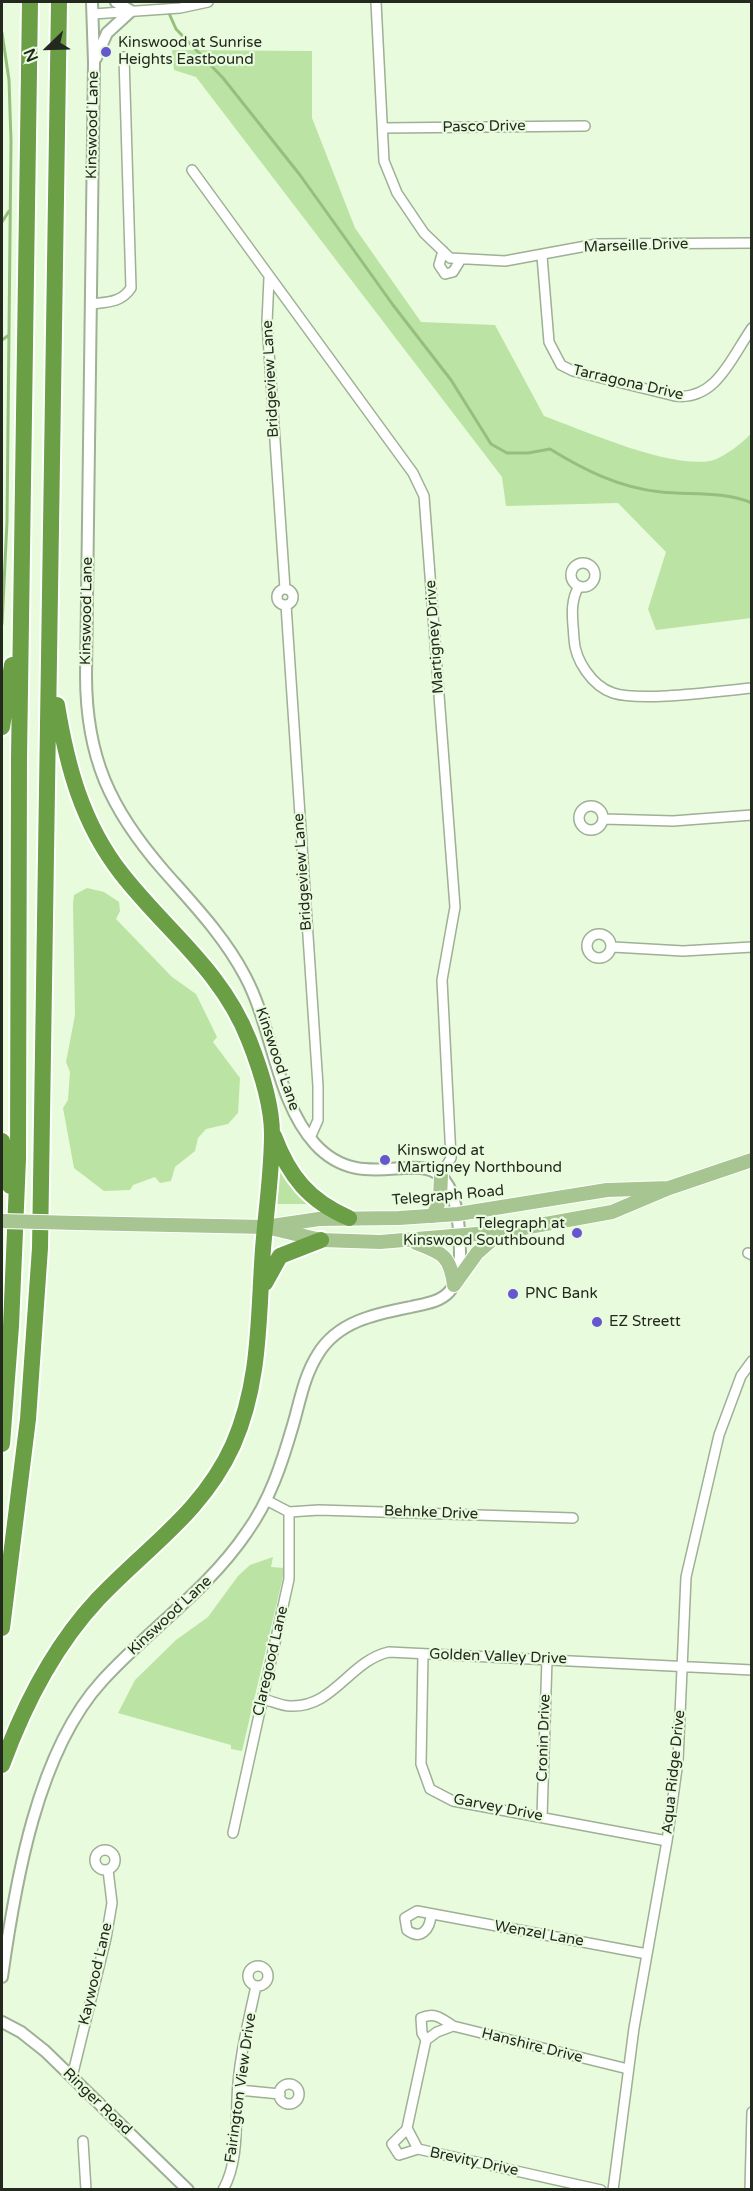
<!DOCTYPE html>
<style>
body{margin:0}
#map{position:relative;width:753px;height:2191px;overflow:hidden;background:#e8fbdd;font-family:"Varela Round",sans-serif}
canvas{display:block}
.frame{position:absolute;inset:0;border:3px solid #23291f;pointer-events:none}
.north{position:absolute;left:18px;top:18px;width:60px;height:60px;-webkit-text-stroke:4px #e8fbdd;paint-order:stroke;rotate:247deg;font-size:16px;font-weight:700;line-height:24px;text-align:center;color:#23291f}
.north::after{content:'';display:block;margin:auto;width:21px;height:27px;background:#23291f;clip-path:polygon(50% 0,100% 100%,50% 72%,0 100%)}
</style>
<div id="map">
<canvas width="753" height="2191"></canvas>
<div class="frame"></div>
<div class="north">N</div>
</div>
<script>
const g = document.querySelector('canvas').getContext('2d');
g.lineJoin = 'round';
function fillPath(path, color) { g.fillStyle = color; g.fill(path, 'evenodd'); }
function strokePath(path, color, width, dash) { g.strokeStyle = color; g.lineWidth = width; g.lineCap = dash ? 'butt' : 'round'; g.setLineDash(dash || []); g.stroke(path); }
function drawText(font, color, halo, rows, align = 'center') {
  g.font = font + ' "Varela Round",sans-serif'; g.lineWidth = 4.5; g.setLineDash([]); g.textBaseline = 'middle'; g.strokeStyle = halo; g.fillStyle = color; for (const [text, x, y, turn = 0] of rows) {
    g.save(); g.translate(x, y); g.rotate((+turn || 0) * Math.PI / 180); g.textAlign = isNaN(turn) ? turn : align; if (halo) g.strokeText(text, 0, 0); g.fillText(text, 0, 0); g.restore();
  }
}
fillPath(new Path2D(`
 M 172,50 L 312,51 L 312,118 L 355,228 L 421,322 L 495,325 L 544,416 C 585,431 668,468 710,461 C 720,460 746,441 751,433 L 751,618 L 656,630 L 648,609 L 666,552 L 618,503 L 506,506 L 502,477 L 196,77 L 174,70 Z
 M 87,888 L 104,892 L 119,902 L 120,911 L 116,919 L 172,977 L 196,994 L 217,1037 L 213,1042 L 240,1078 L 238,1113 L 228,1124 L 206,1129 L 198,1138 L 195,1151 L 175,1167 L 171,1181 L 160,1183 L 155,1177 L 133,1185 L 130,1190 L 104,1191 L 74,1168 L 63,1108 L 68,1100 L 70,1072 L 66,1062 L 75,1015 L 73,904 L 74,895 Z
 M 278,1166 L 290,1185 L 309,1204 L 275,1204 Z
 M 273,1557 L 271,1567 L 285,1568 L 242,1751 L 231,1749 L 231,1745 L 118,1713 L 135,1680 L 176,1640 L 208,1617 L 238,1576 L 250,1565 Z`), '#bbe3a3');
strokePath(new Path2D(`
 M 164,2 L 176,29 L 223,78 L 300,175 L 393,305 L 451,380 L 491,444 L 507,453 L 528,453 L 550,449 C 584,470 620,488 661,492 C 691,495 723,491 752,503
 M 2,33 L 9,80 L 11,141 L 7,522 L 2,624
 M 2,222 L 9,211
 M 2,340 L 9,335`), '#96bf7e', 3);
const minor = new Path2D(`
 M 376,2 L 384,161 L 397,193 L 424,233 L 450,258 L 505,261 L 597,244 L 752,243
 M 93,14 L 180,8 L 208,2
 M 383,128 L 585,126
 M 192,170 L 413,473 L 424,496 L 455,907 L 442,980 L 451,1158 L 441,1175
 M 443,251 L 439,265 L 445,274 L 453,272 L 461,259
 M 542,256 L 549,342 L 561,365 L 573,371 L 675,396 C 716,401 731,358 752,328
 M 269,278 L 267,322 L 285,589
 M 91,304 C 107,302 121,303 131,288 L 124,57
 M571 575a12 12 0 1 1 24 0a12 12 0 1 1-24 0Z
 M 579,586 C 569,603 573,620 574,639 C 575,660 592,686 613,693 C 641,702 719,691 752,688
 M277 597a8 8 0 1 1 16 0a8 8 0 1 1-16 0Z
 M 286,605 L 318,1086 L 318,1120 L 310,1138
 M579 818a12 12 0 1 1 24 0a12 12 0 1 1-24 0Z
 M 604,819 L 673,821 L 752,815
 M587 946a12 12 0 1 1 24 0a12 12 0 1 1-24 0Z
 M 613,947 L 683,951 L 752,947
 M 748,1253 L 752,1255
 M 266,1500 L 289,1512 L 319,1510 L 573,1518
 M 423,1654 L 421,1764 L 430,1789 L 453,1801 L 667,1841
 M 263,1699 C 272,1701 281,1706 290,1706 C 334,1708 349,1661 389,1652 L 752,1670
 M 542,1817 L 547,1659
 M 233,1833 L 289,1579 L 289,1512
 M95 1860a10 10 0 1 1 20 0a10 10 0 1 1-20 0Z
 M 431,1915 C 430,1929 421,1941 407,1930 L 405,1918 L 417,1911 L 647,1954
 M248 1976a10 10 0 1 1 20 0a10 10 0 1 1-20 0Z
 M 426,2040 L 422,2033 L 421,2018 C 435,2012 441,2018 453,2026
 M 72,2077 L 106,1938 L 112,1903 L 108,1870
 M279 2094a10 10 0 1 1 20 0a10 10 0 1 1-20 0Z
 M 239,2090 L 280,2094
 M 407,2129 L 392,2144 L 399,2155 L 418,2149
 M 83,2141 L 86,2190
 M 223,2190 C 238,2163 236,2129 237,2100 C 238,2062 248,2023 256,1986
 M 601,2190 L 418,2149 L 407,2128 L 426,2040 L 437,2032 L 453,2026 L 628,2069
 M 613,2190 L 634,2028 L 667,1841 L 678,1761 L 686,1577 L 719,1435 L 741,1376 L 752,1361
 M 750,2190 L 752,2112`);
const tertiary = new Path2D(`
 M 96,58 L 107,33 L 131,11 L 116,2
 M 2,1977 C 15,1884 37,1752 102,1681 C 150,1628 207,1591 247,1532 C 270,1500 282,1463 293,1425 C 300,1401 304,1376 318,1354 C 338,1321 376,1314 411,1307 C 424,1304 440,1302 449,1292 C 459,1281 460,1266 460,1252 C 458,1101 379,1214 315,1144 C 276,1101 273,1028 245,976 C 224,936 193,904 164,871 C 110,809 86,757 86,675 L 94,62 L 92,2
 M 2,2022 L 21,2032 L 45,2051 L 188,2190`);
const primary = new Path2D(`
 M 433,1216 L 440,1199 L 441,1175
 M 77,1223 L 265,1227 L 319,1219 L 399,1218 L 458,1214 L 607,1190 L 669,1188
 M 270,1228 L 321,1240 L 380,1242 L 501,1232 L 612,1212 L 669,1188 L 752,1160
 M 416,1243 C 442,1253 450,1255 454,1285
 M 454,1285 L 477,1253 L 501,1232`);
const motorway = new Path2D(`
 M 2,727 L 12,665
 M 274,1136 C 289,1176 309,1201 349,1218
 M 2,1141 L 10,1186
 M 265,1283 L 280,1256 L 321,1240
 M 2,1444 L 11,1326 L 18,1159 L 19,758 L 30,2
 M 2,1628 L 28,1419 L 40,1248 L 59,2
 M 2,1765 C 24,1705 54,1646 98,1599 C 147,1547 202,1513 233,1445 C 261,1381 258,1317 263,1249 C 266,1211 272,1172 272,1134 C 272,1104 260,1068 249,1040 C 221,969 166,931 121,873 C 82,823 67,766 57,705`);
strokePath(minor, '#9eb095', 12);
strokePath(tertiary, '#9eb095', 14);
strokePath(primary, '#fff', 16);
strokePath(motorway, '#fff', 20);
strokePath(minor, '#fff', 9);
strokePath(tertiary, '#fff', 10);
strokePath(primary, '#a6c590', 14);
strokePath(motorway, '#6a9f46', 16);
const primaryBridge = new Path2D(`
 M 2,1221 L 77,1223`);
strokePath(primaryBridge, '#fff', 16, []);
strokePath(primaryBridge, '#a6c590', 14);
for (const [x, y, r, color] of [
 [106,52,6,"#6656cf"],
 [385,1160,6,"#6656cf"],
 [577,1233,6,"#6656cf"],
 [513,1294,6,"#6656cf"],
 [597,1322,6,"#6656cf"]
]) { const dot = new Path2D(); dot.arc(x, y, r, 0, 2 * Math.PI); g.fillStyle = color; g.fill(dot); strokePath(dot, '#e8fbdd', 2); }
drawText('15px', '#23291f', '#e8fbdd', [
 ["Kinswood at Sunrise",118,43],
 ["Heights Eastbound",118,60],
 ["Kinswood at",397,1151],
 ["Martigney Northbound",397,1168],
 ["Telegraph at",565,1224,"right"],
 ["Kinswood Southbound",565,1241,"right"],
 ["PNC Bank",525,1294],
 ["EZ Streett",609,1322]
], 'left');
drawText('15px', '#23291f', '#e8fbdd', [
 ["Kinswood Lane",93,125,-89],
 ["Pasco Drive",484,127,-1],
 ["Marseille Drive",636,246,-2],
 ["Bridgeview Lane",271,379,-93],
 ["Tarragona Drive",628,383,13],
 ["Kinswood Lane",87,611,-89],
 ["Martigney Drive",435,637,-94],
 ["Bridgeview Lane",303,872,-94],
 ["Kinswood Lane",277,1059,71],
 ["Telegraph Road",448,1196,-5],
 ["Behnke Drive",431,1513,2],
 ["Kinswood Lane",170,1616,-43],
 ["Golden Valley Drive",498,1657,2],
 ["Claregood Lane",271,1661,-77],
 ["Cronin Drive",544,1738,-88],
 ["Aqua Ridge Drive",674,1772,-84],
 ["Garvey Drive",498,1808,11],
 ["Wenzel Lane",539,1934,10],
 ["Kaywood Lane",96,1974,-77],
 ["Hanshire Drive",532,2046,14],
 ["Fairington View Drive",241,2088,-82],
 ["Ringer Road",97,2102,44],
 ["Brevity Drive",474,2162,12]
]);
</script>
